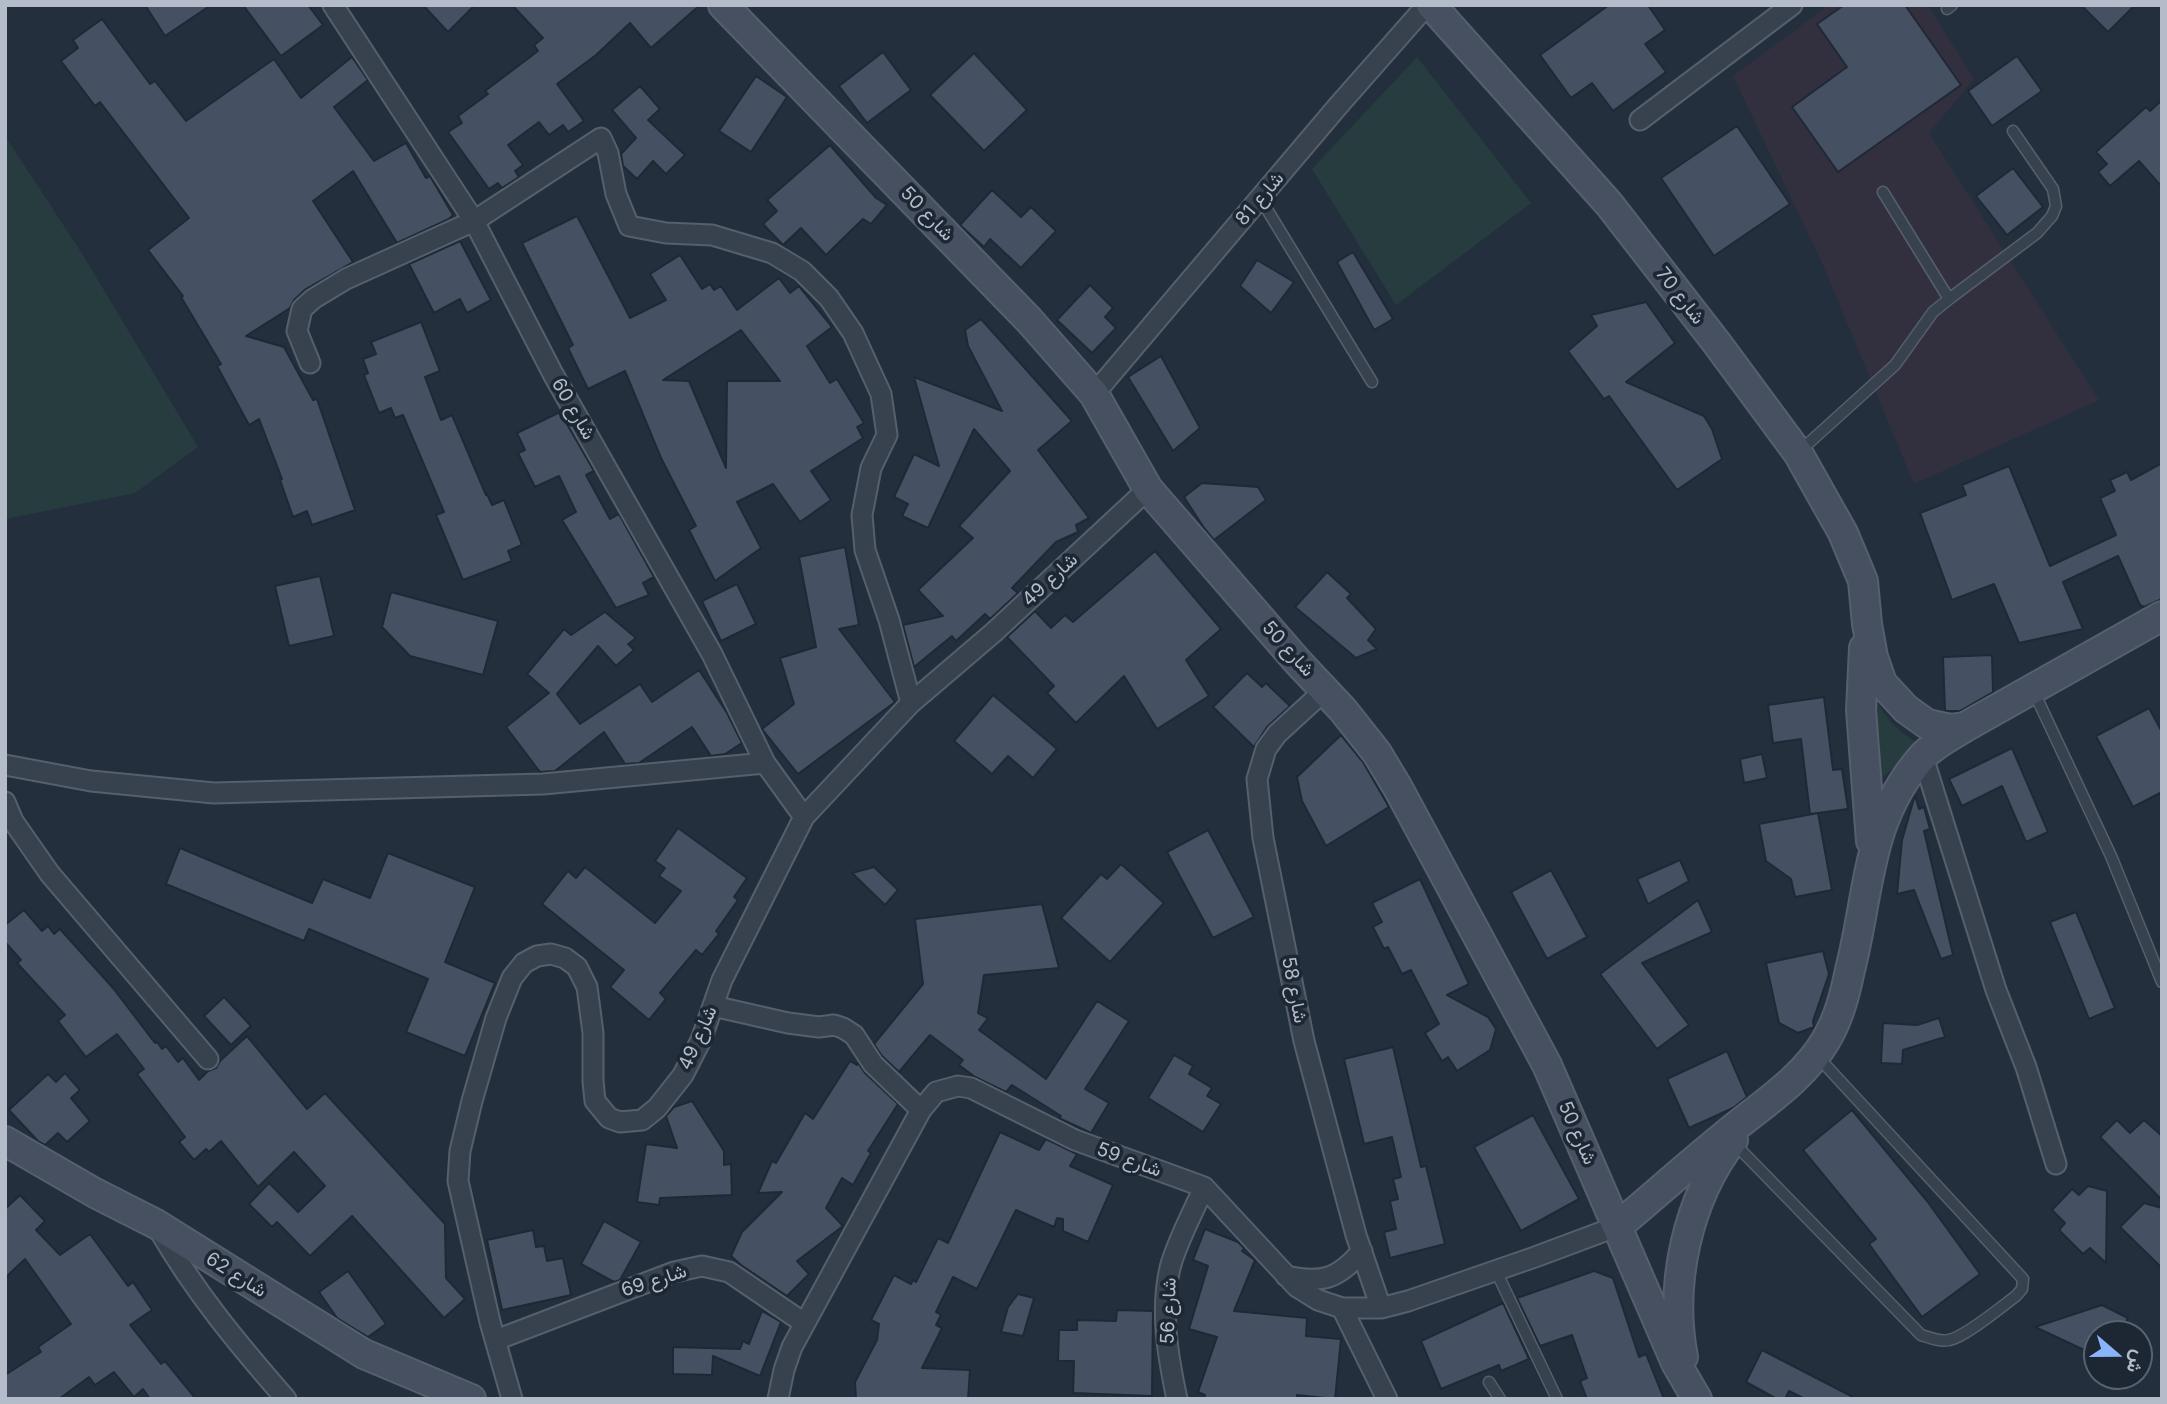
<!DOCTYPE html>
<meta charset="utf-8">
<style>
body{margin:0}
#map{position:relative;width:2167px;height:1404px;overflow:hidden;background:#242f3e;font-family:Inter,Vazirmatn,sans-serif}
canvas{display:block}
.frame{position:absolute;inset:0;border:7px solid #b4bcc9;pointer-events:none}
.north{position:absolute;left:2083px;top:1320px;width:70px;height:70px;box-sizing:border-box;background:#1d2633;border:2px solid #59626f;border-radius:50%;rotate:110deg;font-size:19px;font-weight:700;line-height:28px;text-align:center;color:#b4bcc9}
.north::after{content:'';display:block;margin:auto;width:24px;height:32px;background:#8ab4f8;clip-path:polygon(50% 0,100% 100%,50% 72%,0 100%)}
</style>
<div id="map">
<canvas width="2167" height="1404"></canvas>
<div class="frame"></div>
<div class="north">ش</div>
</div>
<script>
const g = document.querySelector('canvas').getContext('2d');
g.lineJoin = 'round';
function fillPath(path, color) { g.fillStyle = color; g.fill(path, 'evenodd'); }
function strokePath(path, color, width, dash) { g.strokeStyle = color; g.lineWidth = width; g.lineCap = dash ? 'butt' : 'round'; g.setLineDash(dash || []); g.stroke(path); }
function drawText(font, color, halo, rows, align = 'center') {
  g.font = font + ' Inter,Vazirmatn,sans-serif'; g.lineWidth = 7; g.setLineDash([]); g.textBaseline = 'middle'; g.strokeStyle = halo; g.fillStyle = color; for (const [text, x, y, turn = 0] of rows) {
    g.save(); g.translate(x, y); g.rotate((+turn || 0) * Math.PI / 180); g.textAlign = isNaN(turn) ? turn : align; if (halo) g.strokeText(text, 0, 0); g.fillText(text, 0, 0); g.restore();
  }
}
fillPath(new Path2D(`
 M 1829,5 L 1928,5 L 1974,79 L 1929,133 L 2099,400 L 1914,484 L 1824,267 L 1733,76 Z`), '#32303f');
fillPath(new Path2D(`
 M 1417,57 L 1531,203 L 1396,305 L 1312,169 Z
 M 5,136 L 81,252 L 198,447 L 135,493 L 5,519 Z
 M 1871,691 C 1884,715 1895,731 1920,744 L 1871,788 Z`), '#263c3f');
const building = new Path2D(`
 M 145,5 L 211,5 L 165,36 Z
 M 243,5 L 308,5 L 323,25 L 281,56 Z
 M 423,5 L 475,5 L 448,32 Z
 M 512,5 L 700,5 L 651,48 L 630,23 L 596,55 L 557,84 L 584,121 L 568,132 L 563,125 L 549,135 L 539,122 L 508,145 L 523,165 L 515,171 L 519,177 L 502,188 L 498,183 L 489,189 L 448,132 L 462,123 L 458,116 L 488,94 L 485,91 L 538,51 L 534,45 L 543,38 Z
 M 1609,5 L 1648,5 L 1665,30 L 1645,44 L 1666,72 L 1613,111 L 1592,83 L 1571,98 L 1540,55 Z
 M 1844,5 L 1905,5 L 1961,85 L 1838,172 L 1792,107 L 1847,67 L 1817,24 Z
 M 2081,5 L 2135,5 L 2108,32 Z
 M 102,19 L 150,84 L 155,81 L 186,121 L 274,59 L 301,98 L 352,57 L 368,80 L 334,107 L 374,161 L 406,143 L 426,178 L 430,176 L 453,215 L 449,219 L 397,243 L 353,171 L 313,201 L 353,262 L 306,289 L 294,300 L 290,308 L 246,336 L 284,347 L 313,400 L 317,399 L 355,510 L 312,525 L 307,511 L 293,517 L 280,480 L 282,479 L 259,419 L 249,425 L 217,366 L 221,364 L 181,297 L 183,296 L 148,250 L 189,218 L 100,102 L 95,106 L 61,61 L 78,48 L 73,40 Z
 M 883,52 L 911,90 L 867,123 L 839,86 Z
 M 974,53 L 1027,110 L 984,151 L 930,95 Z
 M 2017,56 L 2042,91 L 1992,126 L 1968,91 Z
 M 756,76 L 787,97 L 751,152 L 719,131 Z
 M 640,86 L 660,109 L 648,120 L 685,155 L 666,174 L 653,161 L 637,179 L 623,166 L 621,154 L 636,138 L 612,110 Z
 M 2162,100 L 2162,187 L 2139,161 L 2110,186 L 2098,172 L 2107,164 L 2096,152 L 2146,107 L 2150,111 Z
 M 1737,126 L 1790,204 L 1714,256 L 1661,178 Z
 M 830,145 L 876,198 L 887,205 L 871,224 L 863,219 L 826,255 L 801,228 L 783,245 L 763,224 L 777,211 L 767,200 Z
 M 2013,168 L 2043,207 L 2007,235 L 1976,196 Z
 M 992,190 L 1021,217 L 1031,207 L 1056,231 L 1021,268 L 990,239 L 984,247 L 960,225 Z
 M 577,216 L 630,318 L 666,300 L 650,274 L 680,255 L 702,289 L 710,284 L 714,290 L 721,286 L 737,310 L 779,278 L 790,293 L 799,286 L 832,327 L 807,346 L 830,383 L 837,379 L 864,423 L 857,427 L 863,438 L 811,471 L 831,500 L 800,522 L 773,484 L 737,502 L 761,548 L 715,581 L 689,530 L 696,526 L 661,458 L 625,371 L 588,389 L 568,348 L 573,345 L 522,243 ZM 741,330 L 780,381 L 727,381 L 726,468 L 689,381 L 663,380 Z
 M 460,241 L 491,300 L 467,313 L 460,299 L 434,313 L 409,264 Z
 M 1353,252 L 1393,319 L 1374,330 L 1337,262 Z
 M 1257,260 L 1294,282 L 1271,313 L 1240,286 Z
 M 1090,285 L 1113,308 L 1105,317 L 1116,328 L 1092,353 L 1057,320 Z
 M 1646,302 L 1675,343 L 1626,382 L 1704,416 L 1712,429 L 1722,459 L 1677,490 L 1609,396 L 1604,399 L 1568,351 L 1597,326 L 1591,315 Z
 M 981,319 L 1072,421 L 1038,450 L 1089,518 L 1076,525 L 1078,532 L 1056,542 L 1012,588 L 1018,593 L 990,619 L 985,614 L 956,641 L 952,636 L 914,667 L 903,625 L 943,616 L 918,590 L 973,538 L 959,526 L 1010,471 L 974,429 L 928,528 L 902,516 L 908,504 L 894,497 L 914,454 L 939,466 L 914,377 L 1002,411 L 968,346 L 965,330 Z
 M 421,322 L 440,371 L 425,377 L 441,420 L 452,415 L 486,495 L 487,494 L 492,505 L 504,500 L 522,545 L 508,551 L 512,561 L 463,580 L 436,515 L 444,512 L 403,415 L 395,418 L 391,408 L 379,413 L 364,375 L 368,373 L 363,359 L 376,354 L 371,342 Z
 M 1161,356 L 1200,428 L 1173,451 L 1128,377 Z
 M 560,412 L 594,471 L 586,475 L 610,519 L 619,514 L 654,577 L 643,583 L 649,595 L 616,608 L 562,520 L 576,512 L 559,476 L 535,487 L 518,453 L 525,450 L 517,433 Z
 M 2162,463 L 2162,599 L 2144,607 L 2140,605 L 2118,556 L 2063,582 L 2083,629 L 2019,643 L 1994,584 L 1952,600 L 1920,513 L 1966,495 L 1962,485 L 2009,466 L 2050,566 L 2116,535 L 2100,498 L 2115,491 L 2110,480 L 2127,472 L 2131,480 Z
 M 1202,483 L 1258,487 L 1266,500 L 1214,540 L 1204,528 L 1184,497 Z
 M 845,547 L 859,625 L 839,629 L 895,702 L 798,774 L 762,729 L 794,704 L 780,658 L 816,647 L 799,557 Z
 M 1155,551 L 1221,629 L 1186,660 L 1209,696 L 1157,729 L 1124,676 L 1076,723 L 1047,693 L 1054,686 L 1007,637 L 1035,611 L 1051,628 L 1065,615 L 1073,622 Z
 M 1327,572 L 1351,594 L 1347,598 L 1376,629 L 1368,640 L 1377,649 L 1356,658 L 1295,607 Z
 M 320,576 L 334,636 L 289,646 L 275,586 Z
 M 737,584 L 756,624 L 721,641 L 702,601 Z
 M 391,592 L 498,621 L 483,675 L 410,656 L 382,627 Z
 M 605,612 L 636,638 L 628,644 L 634,650 L 616,666 L 598,646 L 557,694 L 580,724 L 640,684 L 652,702 L 699,670 L 727,713 L 742,743 L 725,754 L 711,756 L 692,727 L 639,763 L 625,764 L 604,732 L 555,771 L 540,772 L 506,727 L 549,693 L 527,674 L 564,629 L 571,635 Z
 M 1992,655 L 1993,692 L 1960,711 L 1945,711 L 1943,657 Z
 M 1247,673 L 1262,687 L 1266,683 L 1290,706 L 1267,727 L 1254,747 L 1213,707 Z
 M 993,695 L 1057,749 L 1033,778 L 1008,756 L 992,774 L 954,741 Z
 M 1824,697 L 1833,770 L 1842,769 L 1848,809 L 1810,814 L 1801,739 L 1773,743 L 1768,705 Z
 M 2149,708 L 2162,732 L 2162,792 L 2133,807 L 2096,736 Z
 M 1341,735 L 1363,762 L 1389,807 L 1326,846 L 1302,801 L 1297,777 Z
 M 2012,748 L 2048,832 L 2026,842 L 2002,786 L 1962,806 L 1949,779 Z
 M 1762,754 L 1767,778 L 1744,783 L 1740,759 Z
 M 1915,795 L 1919,809 L 1924,807 L 1930,829 L 1924,831 L 1953,955 L 1941,959 L 1914,890 L 1897,894 L 1902,840 Z
 M 1818,813 L 1832,890 L 1795,897 L 1791,879 L 1766,861 L 1759,824 Z
 M 678,828 L 747,878 L 734,897 L 738,900 L 716,931 L 719,934 L 702,955 L 696,950 L 660,993 L 666,999 L 649,1020 L 610,987 L 624,970 L 542,904 L 568,871 L 576,878 L 585,867 L 655,923 L 681,891 L 659,876 L 665,868 L 655,861 Z
 M 1208,830 L 1254,917 L 1213,938 L 1167,852 Z
 M 180,848 L 312,903 L 323,879 L 370,898 L 388,853 L 475,887 L 445,962 L 495,983 L 465,1056 L 406,1032 L 428,979 L 309,929 L 304,941 L 166,884 Z
 M 1680,860 L 1689,881 L 1648,904 L 1637,879 Z
 M 1121,864 L 1164,903 L 1110,962 L 1061,918 L 1101,874 L 1107,879 Z
 M 874,867 L 898,890 L 885,905 L 852,873 Z
 M 1551,870 L 1587,937 L 1547,959 L 1511,892 Z
 M 1420,879 L 1469,984 L 1447,995 L 1488,1017 L 1496,1029 L 1490,1050 L 1457,1071 L 1448,1057 L 1442,1061 L 1425,1033 L 1439,1024 L 1411,970 L 1402,974 L 1388,947 L 1384,949 L 1373,927 L 1382,922 L 1372,903 Z
 M 1698,900 L 1712,932 L 1642,963 L 1689,1025 L 1657,1049 L 1600,974 Z
 M 1042,904 L 1059,968 L 984,975 L 978,1013 L 988,1018 L 979,1030 L 1046,1079 L 1097,1001 L 1129,1021 L 1085,1089 L 1109,1103 L 1091,1133 L 1059,1118 L 1061,1116 L 1012,1085 L 1006,1092 L 975,1077 L 959,1065 L 963,1060 L 930,1035 L 899,1072 L 882,1056 L 874,1044 L 923,984 L 915,919 Z
 M 24,910 L 42,931 L 48,926 L 54,934 L 60,929 L 113,988 L 155,1043 L 157,1042 L 162,1049 L 166,1046 L 178,1062 L 183,1058 L 199,1080 L 208,1071 L 216,1068 L 220,1061 L 247,1036 L 307,1109 L 325,1093 L 445,1224 L 446,1278 L 465,1299 L 444,1318 L 352,1216 L 310,1256 L 277,1222 L 272,1227 L 249,1204 L 269,1183 L 298,1212 L 325,1186 L 294,1152 L 258,1187 L 221,1141 L 209,1152 L 206,1149 L 194,1160 L 179,1142 L 185,1137 L 137,1074 L 144,1069 L 117,1034 L 86,1057 L 58,1021 L 65,1015 L 17,963 L 21,960 L 5,942 L 5,925 Z
 M 2076,912 L 2115,1008 L 2089,1019 L 2050,922 Z
 M 1823,951 L 1829,974 L 1813,1021 L 1814,1027 L 1798,1033 L 1779,1023 L 1766,963 Z
 M 224,997 L 251,1026 L 231,1045 L 204,1016 Z
 M 1939,1018 L 1945,1037 L 1903,1050 L 1902,1064 L 1881,1063 L 1883,1023 L 1917,1025 Z
 M 1393,1047 L 1421,1167 L 1426,1166 L 1445,1244 L 1390,1258 L 1384,1232 L 1396,1229 L 1390,1201 L 1398,1199 L 1393,1179 L 1401,1177 L 1392,1137 L 1364,1144 L 1344,1059 Z
 M 1727,1051 L 1747,1097 L 1733,1108 L 1689,1128 L 1667,1079 Z
 M 1174,1055 L 1193,1066 L 1189,1074 L 1212,1088 L 1207,1096 L 1221,1104 L 1203,1132 L 1148,1098 Z
 M 850,1061 L 857,1065 L 858,1063 L 865,1073 L 898,1104 L 868,1151 L 871,1153 L 853,1185 L 842,1178 L 826,1208 L 843,1226 L 797,1261 L 809,1274 L 787,1296 L 741,1265 L 731,1256 L 742,1232 L 782,1192 L 758,1193 L 772,1161 L 776,1163 L 805,1113 L 813,1119 Z
 M 65,1073 L 80,1090 L 71,1098 L 90,1121 L 67,1142 L 58,1133 L 45,1145 L 38,1141 L 9,1110 L 48,1074 L 56,1082 Z
 M 692,1101 L 724,1151 L 724,1165 L 731,1164 L 732,1195 L 660,1198 L 659,1205 L 637,1202 L 646,1144 L 677,1148 L 666,1116 L 674,1107 Z
 M 1852,1110 L 1927,1201 L 1980,1274 L 1922,1317 L 1869,1244 L 1876,1239 L 1803,1150 Z
 M 1533,1115 L 1579,1199 L 1521,1231 L 1474,1147 Z
 M 2117,1120 L 2130,1133 L 2144,1120 L 2162,1136 L 2162,1200 L 2100,1137 Z
 M 1000,1132 L 1039,1150 L 1046,1139 L 1077,1154 L 1070,1166 L 1113,1185 L 1088,1242 L 1063,1231 L 1063,1219 L 1057,1218 L 1054,1227 L 1016,1210 L 977,1289 L 953,1277 L 936,1312 L 941,1315 L 936,1325 L 942,1328 L 922,1368 L 970,1370 L 968,1399 L 856,1399 L 855,1382 L 877,1340 L 879,1324 L 871,1320 L 894,1275 L 911,1284 L 913,1280 L 916,1282 L 938,1238 L 948,1243 Z
 M 2088,1186 L 2107,1191 L 2106,1263 L 2090,1248 L 2083,1254 L 2059,1230 L 2065,1223 L 2052,1210 L 2072,1189 L 2079,1195 Z
 M 20,1195 L 45,1221 L 36,1230 L 60,1255 L 90,1234 L 128,1286 L 133,1282 L 152,1310 L 130,1325 L 161,1364 L 165,1361 L 196,1399 L 150,1399 L 143,1389 L 134,1397 L 114,1372 L 95,1385 L 89,1377 L 59,1399 L 5,1399 L 5,1375 L 41,1352 L 38,1347 L 71,1324 L 25,1259 L 5,1278 L 5,1209 Z
 M 2144,1203 L 2162,1208 L 2162,1268 L 2120,1227 Z
 M 604,1221 L 641,1242 L 620,1280 L 614,1282 L 581,1264 Z
 M 1205,1229 L 1238,1242 L 1244,1248 L 1242,1251 L 1255,1260 L 1234,1311 L 1307,1318 L 1306,1336 L 1341,1339 L 1335,1399 L 1297,1395 L 1297,1399 L 1204,1399 L 1205,1395 L 1198,1392 L 1217,1337 L 1189,1329 L 1208,1266 L 1193,1260 Z
 M 533,1230 L 536,1247 L 544,1246 L 547,1261 L 563,1258 L 571,1295 L 502,1310 L 487,1240 Z
 M 348,1271 L 386,1324 L 368,1337 L 337,1318 L 319,1292 Z
 M 1594,1271 L 1613,1278 L 1639,1357 L 1646,1354 L 1664,1399 L 1587,1399 L 1580,1381 L 1587,1378 L 1572,1335 L 1540,1346 L 1517,1298 Z
 M 1018,1294 L 1034,1298 L 1023,1336 L 1001,1332 L 1008,1307 Z
 M 1503,1303 L 1529,1359 L 1501,1371 L 1499,1365 L 1441,1389 L 1421,1341 Z
 M 2102,1305 L 2128,1318 L 2120,1334 L 2097,1334 L 2097,1356 L 2035,1327 Z
 M 1117,1310 L 1153,1311 L 1152,1396 L 1073,1393 L 1074,1361 L 1058,1361 L 1059,1330 L 1077,1330 L 1077,1320 L 1116,1321 Z
 M 762,1311 L 781,1322 L 760,1376 L 713,1356 L 712,1375 L 673,1374 L 673,1347 L 740,1349 L 743,1341 L 749,1344 Z
 M 1762,1350 L 1857,1399 L 1805,1399 L 1789,1391 L 1785,1399 L 1777,1399 L 1746,1382 Z`);
fillPath(building, '#455162');
strokePath(building, '#1f2835', 2);
const lane = new Path2D(`
 M 1947,9 L 1952,5
 M 1260,198 L 1372,382
 M 1949,299 L 2037,233 L 2052,216 L 2056,206 L 2053,189 L 2013,131
 M 1801,450 L 1895,365 L 1933,312 L 1949,299 L 1883,192
 M 2034,692 L 2111,856 L 2162,982
 M 1733,1142 L 1921,1335 C 1930,1338 1940,1342 1949,1340 C 1965,1337 2001,1307 2016,1296 L 2022,1289 L 2023,1279 L 1817,1056
 M 1496,1271 L 1557,1399
 M 1489,1382 L 1500,1399`);
const street = new Path2D(`
 M 333,5 L 474,221 L 553,374 L 712,654 L 765,763 L 804,817
 M 1640,120 L 1792,5
 M 310,363 L 297,331 L 302,309 L 313,299 L 346,279 L 474,221 L 601,138 L 608,153 L 616,194 L 629,226 L 666,233 L 712,235 L 772,253 L 802,271 L 829,298 L 853,333 L 881,394 L 887,435 L 871,468 L 862,515 L 865,550 L 889,620 L 911,703
 M 1094,394 L 1338,106 L 1427,5
 M 1325,690 L 1277,734 L 1266,749 L 1257,779 L 1263,838 L 1304,1041 L 1356,1235 L 1381,1308
 M 1923,757 L 1996,990 L 2026,1067 L 2056,1164
 M 5,765 L 91,781 L 214,793 L 543,784 L 765,763
 M 5,802 L 13,821 L 50,874 L 208,1059
 M 713,1006 L 788,1023 L 819,1027 L 834,1025 L 843,1028 L 854,1035 L 873,1064 L 921,1110
 M 158,1228 C 194,1291 238,1344 286,1399
 M 1286,1276 C 1322,1284 1338,1279 1362,1251
 M 1342,1308 L 1387,1399
 M 496,1340 L 674,1272 L 702,1266 L 729,1272 L 804,1323
 M 512,1399 L 490,1322 L 458,1181 L 460,1151 L 472,1101 L 496,1018 L 512,978 L 524,963 L 537,956 L 551,954 L 565,958 L 577,967 L 587,987 L 593,1033 L 593,1081 L 595,1101 L 609,1118 L 620,1122 L 642,1120 L 657,1108 L 683,1075 L 701,1040 L 722,980 L 804,817 L 911,703 L 993,633 L 1148,489
 M 778,1399 L 784,1370 L 792,1347 L 921,1110 L 936,1092 L 958,1086 L 971,1088 L 1075,1140 L 1204,1187 L 1297,1287 L 1318,1300 L 1342,1308 L 1381,1308 L 1408,1301 L 1535,1257 L 1618,1226
 M 1177,1399 C 1168,1357 1160,1311 1170,1268 C 1177,1241 1193,1213 1204,1187`);
const secondary = new Path2D(`
 M 723,5 L 1029,320 L 1094,394 L 1148,489 L 1297,661 L 1343,710 L 1377,753 L 1398,788 L 1547,1065 L 1676,1363 L 1697,1399
 M 1431,5 L 1609,204 L 1716,342 L 1798,453 L 1843,533 L 1863,581 L 1867,624 L 1873,657 L 1882,683 L 1906,709 L 1927,724 L 1950,729 L 1965,727
 M 1864,648 L 1861,710 L 1871,841
 M 5,1141 L 95,1193 L 156,1224 L 364,1354 L 471,1399
 M 1618,1226 C 1653,1197 1687,1166 1723,1137 C 1758,1107 1802,1081 1826,1040 C 1839,1018 1845,994 1850,970 C 1870,892 1866,821 1922,757 C 1934,744 1951,736 1965,727 L 2162,616
 M 1683,1357 C 1669,1284 1687,1200 1733,1140`);
strokePath(lane, '#565f6c', 13);
strokePath(street, '#565f6c', 23);
strokePath(secondary, '#565f6c', 32);
strokePath(lane, '#38414e', 10);
strokePath(street, '#38414e', 19);
strokePath(secondary, '#465061', 28);
drawText('19px', '#b4bcc9', '#1d2633', [
 ["شارع 81",1260,199,-50],
 ["شارع 50",927,214,46],
 ["شارع 70",1680,296,52],
 ["شارع 60",573,409,60],
 ["شارع 49",1050,580,-43],
 ["شارع 50",1288,649,48],
 ["شارع 58",1294,990,79],
 ["شارع 49",698,1038,-66],
 ["شارع 50",1577,1133,66],
 ["شارع 59",1129,1160,20],
 ["شارع 62",236,1275,32],
 ["شارع 69",654,1281,-18],
 ["شارع 56",1169,1311,-88]
]);
</script>
